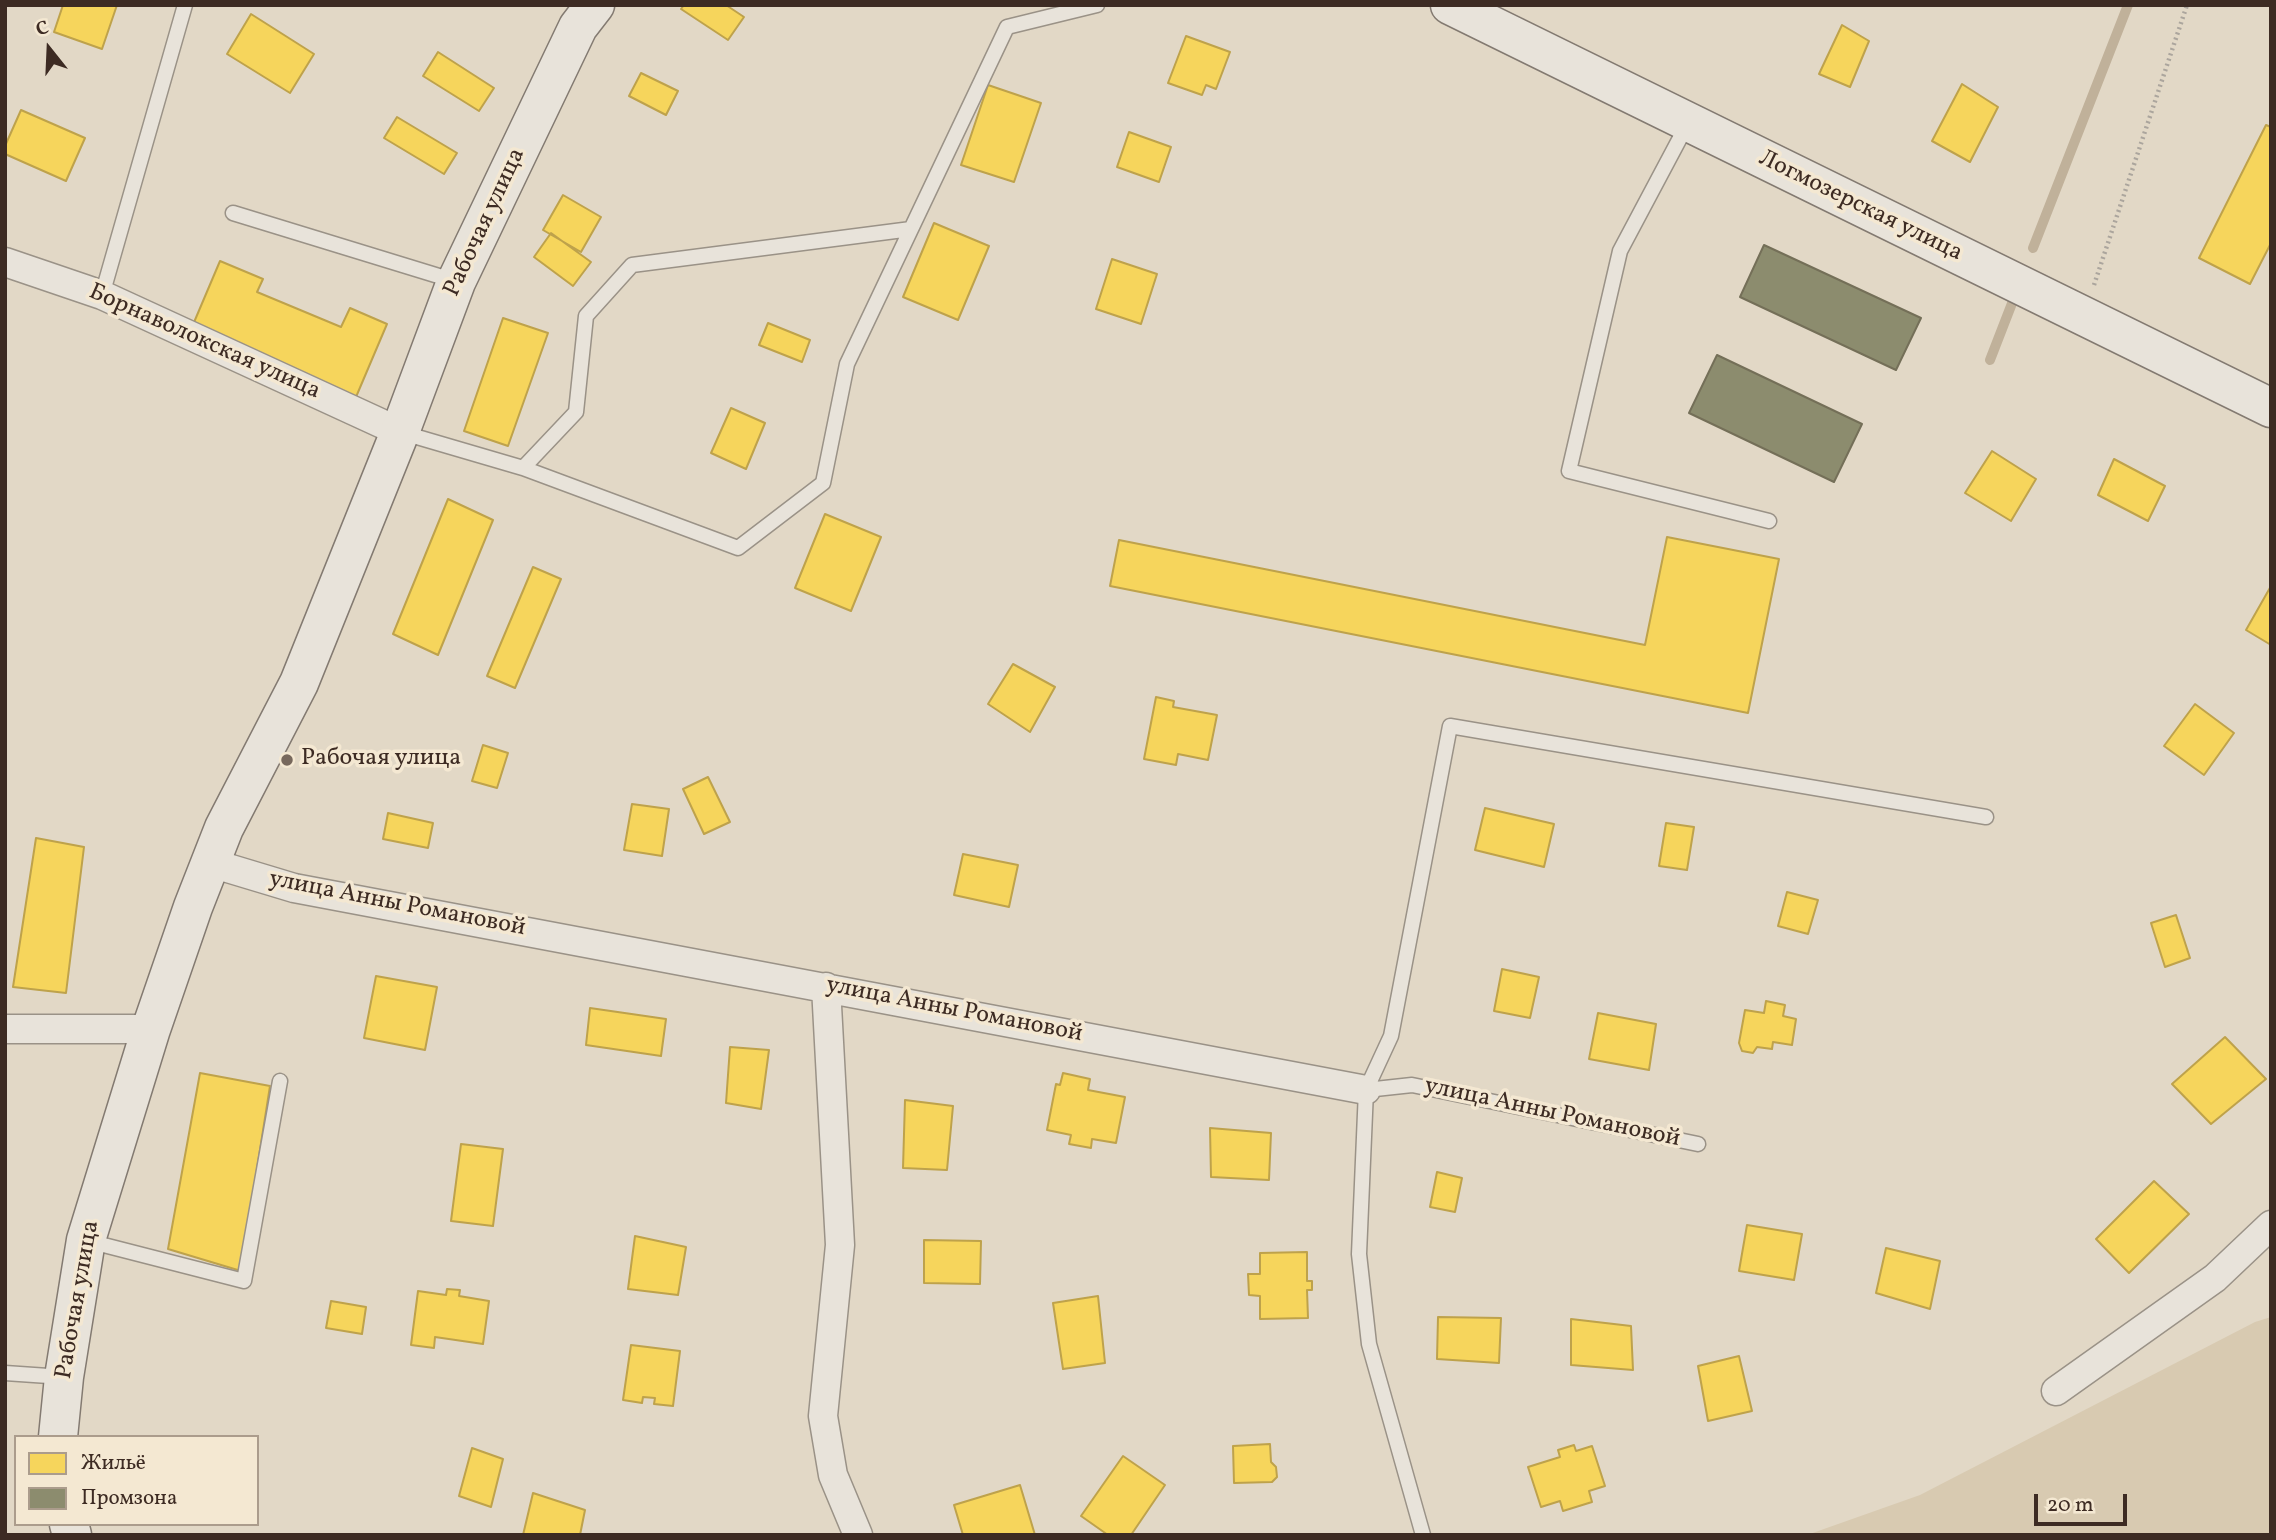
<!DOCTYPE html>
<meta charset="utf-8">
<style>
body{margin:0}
#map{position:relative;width:2276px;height:1540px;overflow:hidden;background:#e2d8c6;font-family:Vollkorn,serif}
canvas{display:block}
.frame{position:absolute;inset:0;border:7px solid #3d2b23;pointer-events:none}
.legend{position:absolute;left:14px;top:1435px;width:245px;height:91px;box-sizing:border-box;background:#f4e8d2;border:2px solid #ab9c8c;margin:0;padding:9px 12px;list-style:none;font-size:21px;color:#3d2b23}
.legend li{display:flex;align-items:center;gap:14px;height:35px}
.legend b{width:35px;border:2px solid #ab9c8c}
.north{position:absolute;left:14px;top:14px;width:70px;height:70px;-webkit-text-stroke:5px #f4e8d2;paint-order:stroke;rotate:342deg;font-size:19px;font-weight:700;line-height:28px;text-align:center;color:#3d2b23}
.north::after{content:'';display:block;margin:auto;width:24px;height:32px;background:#3d2b23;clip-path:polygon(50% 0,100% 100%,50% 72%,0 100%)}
.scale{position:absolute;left:2034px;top:1494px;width:93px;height:32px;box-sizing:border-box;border:4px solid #3d2b23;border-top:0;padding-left:9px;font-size:21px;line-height:24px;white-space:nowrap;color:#3d2b23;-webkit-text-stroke:5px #f4e8d2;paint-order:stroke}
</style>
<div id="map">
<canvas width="2276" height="1540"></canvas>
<div class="frame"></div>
<ul class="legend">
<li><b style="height:19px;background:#f6d55c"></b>Жильё</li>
<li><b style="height:19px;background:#8c8c6e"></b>Промзона</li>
</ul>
<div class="north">С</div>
<div class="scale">20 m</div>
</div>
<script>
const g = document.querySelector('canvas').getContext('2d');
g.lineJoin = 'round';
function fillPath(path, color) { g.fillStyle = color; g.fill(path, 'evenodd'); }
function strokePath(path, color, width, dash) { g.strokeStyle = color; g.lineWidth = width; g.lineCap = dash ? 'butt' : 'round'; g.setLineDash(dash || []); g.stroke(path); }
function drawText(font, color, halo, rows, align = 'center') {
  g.font = font + ' Vollkorn,serif'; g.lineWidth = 7; g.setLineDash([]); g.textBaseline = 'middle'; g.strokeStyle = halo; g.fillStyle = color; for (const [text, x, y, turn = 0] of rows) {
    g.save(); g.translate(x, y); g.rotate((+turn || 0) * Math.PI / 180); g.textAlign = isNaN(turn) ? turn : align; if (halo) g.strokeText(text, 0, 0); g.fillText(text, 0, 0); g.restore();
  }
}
fillPath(new Path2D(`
 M 2271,1317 L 2271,1535 L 1807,1535 L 1920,1495 L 2255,1322 Z`), '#d8cab1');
const homes = new Path2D(`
 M 63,5 L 117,5 L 102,49 L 54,32 Z
 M 684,5 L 726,5 L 744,17 L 728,40 L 681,9 Z
 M 251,14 L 314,54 L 290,93 L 227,54 Z
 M 1842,25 L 1869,41 L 1850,87 L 1819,74 Z
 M 1186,36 L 1230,52 L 1216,89 L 1206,85 L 1202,95 L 1168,83 Z
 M 438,52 L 494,88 L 479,111 L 423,76 Z
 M 641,73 L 678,91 L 666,115 L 629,96 Z
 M 1962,84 L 1998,107 L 1970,162 L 1932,141 Z
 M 988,85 L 1041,103 L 1014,182 L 961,165 Z
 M 21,110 L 85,138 L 66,181 L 5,154 L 5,146 Z
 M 397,117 L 457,153 L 444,174 L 384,138 Z
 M 2266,125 L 2271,127 L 2271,243 L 2250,284 L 2199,258 Z
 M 1129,132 L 1171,147 L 1159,182 L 1117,167 Z
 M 563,195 L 601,217 L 581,252 L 543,230 Z
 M 934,223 L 989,246 L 958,320 L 903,297 Z
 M 551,233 L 591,262 L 573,286 L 534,257 Z
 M 1112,259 L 1157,274 L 1141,324 L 1096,309 Z
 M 220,261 L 263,279 L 257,292 L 341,327 L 350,308 L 387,324 L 356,397 L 192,327 Z
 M 503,318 L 548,333 L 508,446 L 464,431 Z
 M 768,323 L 810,340 L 802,362 L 759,345 Z
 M 731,408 L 765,423 L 746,469 L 711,453 Z
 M 1992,451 L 2036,479 L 2011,521 L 1965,493 Z
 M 2114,459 L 2165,486 L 2148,521 L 2098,495 Z
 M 448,499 L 493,520 L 438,655 L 393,634 Z
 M 825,514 L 881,537 L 851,611 L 795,588 Z
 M 1667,537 L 1779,559 L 1748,713 L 1110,586 L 1119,540 L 1645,645 Z
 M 533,567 L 561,579 L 515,688 L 487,676 Z
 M 2271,586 L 2271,645 L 2246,630 Z
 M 1013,664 L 1055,687 L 1030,732 L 988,704 Z
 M 1156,697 L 1174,701 L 1173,707 L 1217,715 L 1208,760 L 1178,754 L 1176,765 L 1144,759 Z
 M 2195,704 L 2234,733 L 2204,775 L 2164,746 Z
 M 483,745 L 508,753 L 497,788 L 472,781 Z
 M 708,777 L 730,822 L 704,834 L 683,789 Z
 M 632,804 L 669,809 L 662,856 L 624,850 Z
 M 1485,808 L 1554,824 L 1544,867 L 1475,850 Z
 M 388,813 L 433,823 L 428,848 L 383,839 Z
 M 1666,823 L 1694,827 L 1687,870 L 1659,866 Z
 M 36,838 L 84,847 L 66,993 L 13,987 Z
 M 963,854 L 1018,865 L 1009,907 L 954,895 Z
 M 1787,892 L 1818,900 L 1808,934 L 1778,926 Z
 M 2176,915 L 2190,958 L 2165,967 L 2151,923 Z
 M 1502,969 L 1539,977 L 1530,1018 L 1494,1011 Z
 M 376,976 L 437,987 L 425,1050 L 364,1038 Z
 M 1766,1001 L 1785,1005 L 1783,1016 L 1796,1019 L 1792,1045 L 1773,1042 L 1772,1049 L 1757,1047 L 1753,1053 L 1742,1051 L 1739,1043 L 1745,1010 L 1764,1013 Z
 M 590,1008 L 666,1019 L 661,1056 L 586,1045 Z
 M 1598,1013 L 1656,1024 L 1649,1070 L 1589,1059 Z
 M 2225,1037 L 2266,1079 L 2211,1124 L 2172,1084 Z
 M 730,1047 L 769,1050 L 761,1109 L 726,1103 Z
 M 200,1073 L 270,1086 L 241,1271 L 168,1249 Z
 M 1063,1073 L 1090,1079 L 1088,1090 L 1125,1097 L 1116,1143 L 1092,1139 L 1091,1148 L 1069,1144 L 1071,1135 L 1047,1130 L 1056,1084 L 1060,1085 Z
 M 905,1100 L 953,1106 L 947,1170 L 903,1168 Z
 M 1210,1128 L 1271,1133 L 1269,1180 L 1211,1177 Z
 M 461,1144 L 503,1149 L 493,1226 L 451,1221 Z
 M 1437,1172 L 1462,1178 L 1455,1212 L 1430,1207 Z
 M 2154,1181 L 2189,1214 L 2129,1273 L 2096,1239 Z
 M 1747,1225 L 1802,1234 L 1794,1280 L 1739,1271 Z
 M 635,1236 L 686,1247 L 678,1295 L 628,1289 Z
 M 924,1240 L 981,1241 L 980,1284 L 924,1283 Z
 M 1886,1248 L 1940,1261 L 1930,1309 L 1876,1293 Z
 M 1307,1252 L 1307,1281 L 1312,1281 L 1312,1290 L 1307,1290 L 1308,1318 L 1260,1319 L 1260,1296 L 1249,1295 L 1248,1274 L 1260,1274 L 1260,1253 Z
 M 447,1289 L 460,1290 L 459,1296 L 489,1301 L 483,1344 L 435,1337 L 434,1348 L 411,1345 L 418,1291 L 446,1295 Z
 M 1098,1296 L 1105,1363 L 1063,1369 L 1053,1303 Z
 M 331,1301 L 366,1307 L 362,1334 L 326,1328 Z
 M 1438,1317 L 1501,1318 L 1499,1363 L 1437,1359 Z
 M 1571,1319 L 1631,1326 L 1633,1370 L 1571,1365 Z
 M 631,1345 L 680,1351 L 673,1406 L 654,1404 L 655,1398 L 643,1397 L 642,1403 L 623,1400 Z
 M 1739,1356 L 1752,1411 L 1708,1421 L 1698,1366 Z
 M 1270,1444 L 1271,1462 L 1276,1467 L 1277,1477 L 1272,1482 L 1234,1483 L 1233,1446 Z
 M 1574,1445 L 1576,1451 L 1592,1446 L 1605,1486 L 1589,1491 L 1592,1502 L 1563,1511 L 1560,1501 L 1541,1507 L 1528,1467 L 1560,1457 L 1558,1450 Z
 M 472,1448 L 503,1459 L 491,1507 L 459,1496 Z
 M 1123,1456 L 1165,1485 L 1131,1535 L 1108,1535 L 1081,1516 Z
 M 1020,1485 L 1035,1535 L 963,1535 L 954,1505 Z
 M 533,1493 L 585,1510 L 580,1535 L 523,1535 Z`);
fillPath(homes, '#f6d55c');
strokePath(homes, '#bea24b', 2);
const industry = new Path2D(`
 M 1764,245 L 1921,318 L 1896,370 L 1740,297 Z
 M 1717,355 L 1862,424 L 1834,482 L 1689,413 Z`);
fillPath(industry, '#8c8c6e');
strokePath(industry, '#746f58', 2);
strokePath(new Path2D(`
 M 2033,248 L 2128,5
 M 1990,360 L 2016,293`), '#c0b19a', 10);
const lane = new Path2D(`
 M 1688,123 L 1620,251 L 1569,471 L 1769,521
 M 233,213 L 455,281
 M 102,295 L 185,5
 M 400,432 L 523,468 L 738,548 L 823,483 L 847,364 L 1007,27 L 1097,5
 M 523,468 L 576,412 L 586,316 L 632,265 L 911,229
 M 1366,1090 L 1412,1085 L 1698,1144
 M 88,1241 L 244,1281 L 280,1081
 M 5,1373 L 63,1377
 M 1423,1535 L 1369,1344 L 1359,1254 L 1366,1090 L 1391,1036 L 1450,726 L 1986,817`);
const street = new Path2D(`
 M 5,262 L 102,295 L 400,432
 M 211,863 L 294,888 L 1366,1090
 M 826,987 L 840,1245 L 823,1416 L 833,1475 L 858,1535
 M 5,1029 L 151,1029
 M 2056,1391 L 2215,1278 L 2271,1225`);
const secondary = new Path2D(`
 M 1450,5 L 2271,408
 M 58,1437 L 64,1377 L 86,1240 L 151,1029 L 193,907 L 224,828 L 299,683 L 400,432 L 456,282 L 578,27 L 595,5
 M 69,1524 L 72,1535`);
strokePath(lane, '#9a9287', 17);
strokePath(street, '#9a9287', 31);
strokePath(secondary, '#837a71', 41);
strokePath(new Path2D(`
 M 2094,285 L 2187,5`), '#aba59d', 4.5, [2, 3.5]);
strokePath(lane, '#e8e3da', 14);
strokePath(street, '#e8e3da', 28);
strokePath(secondary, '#e8e3da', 38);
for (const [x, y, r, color] of [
 [287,760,7,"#77685c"]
]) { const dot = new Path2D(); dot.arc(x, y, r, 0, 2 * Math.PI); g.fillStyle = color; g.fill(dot); strokePath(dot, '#f4e8d2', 2.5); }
drawText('24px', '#3d2b23', '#f4e8d2', [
 ["Логмозерская улица",1860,207,26],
 ["Рабочая улица",486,223,-65],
 ["Борнаволокская улица",204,343,24],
 ["улица Анны Романовой",397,905,11],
 ["улица Анны Романовой",954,1011,11],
 ["улица Анны Романовой",1552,1114,12],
 ["Рабочая улица",79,1300,-80]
]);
drawText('24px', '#3d2b23', '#f4e8d2', [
 ["Рабочая улица",301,760]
], 'left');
</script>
